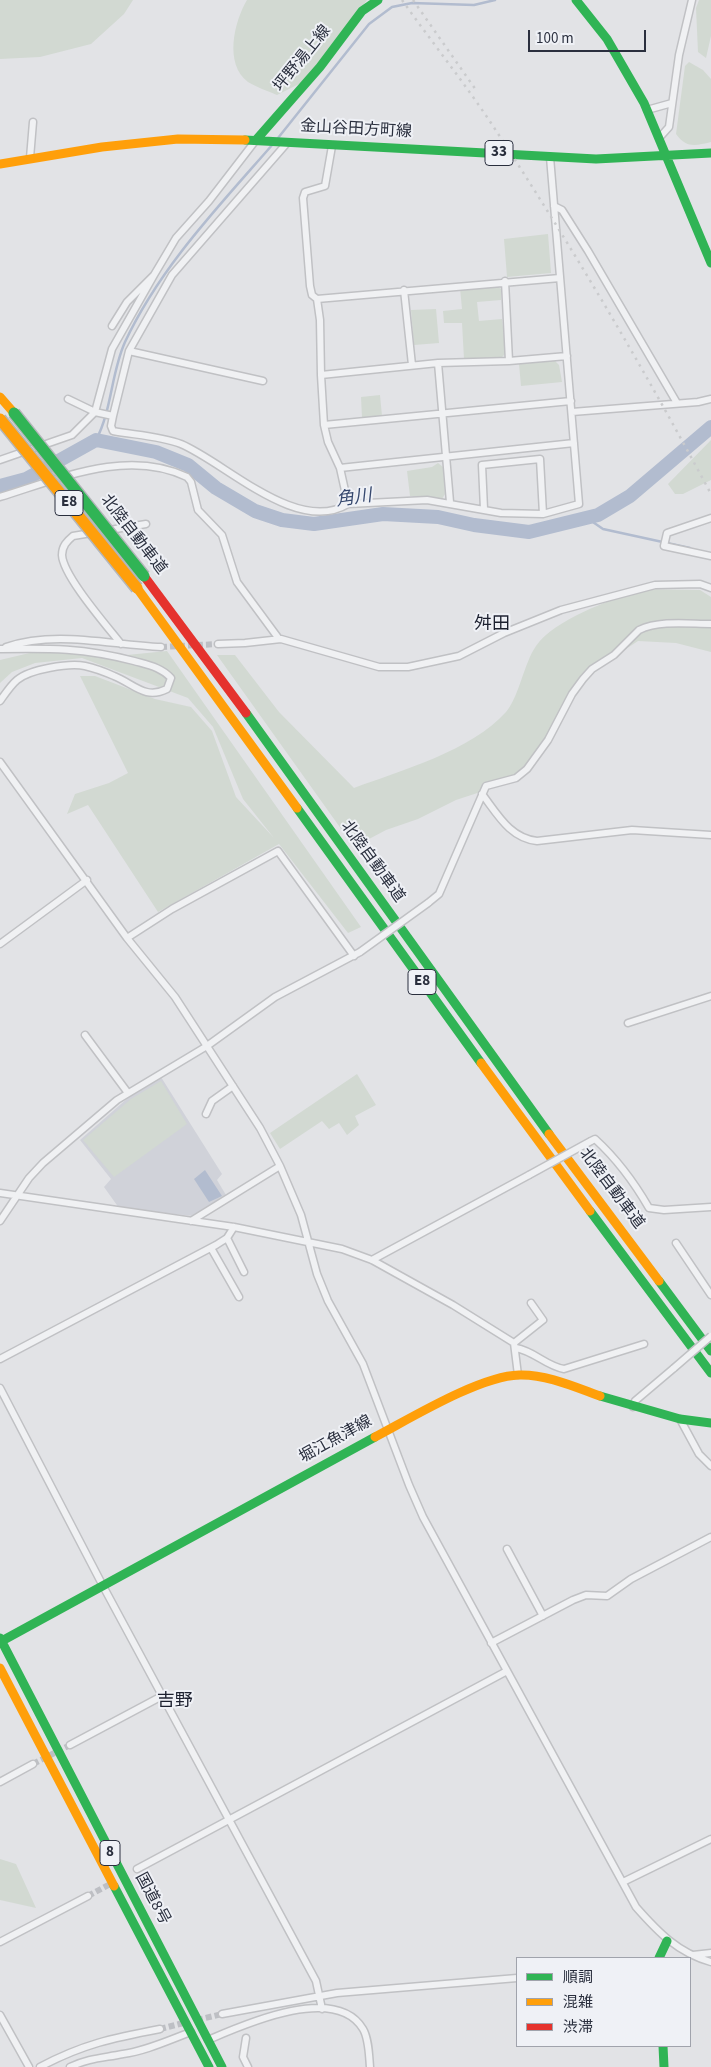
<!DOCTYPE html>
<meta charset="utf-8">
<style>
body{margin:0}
#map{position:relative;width:711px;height:2067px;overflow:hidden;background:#e2e3e6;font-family:"Source Sans 3","Noto Sans JP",sans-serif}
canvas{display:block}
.legend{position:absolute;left:516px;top:1957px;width:175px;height:90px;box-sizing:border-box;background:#eff1f6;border:1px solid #a0a3ac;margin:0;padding:6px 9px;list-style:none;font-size:15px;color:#2a2f3e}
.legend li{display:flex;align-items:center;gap:10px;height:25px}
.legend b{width:25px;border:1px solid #a0a3ac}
.scale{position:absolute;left:528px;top:30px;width:118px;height:22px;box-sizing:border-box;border:2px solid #2a2f3e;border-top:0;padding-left:6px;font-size:15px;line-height:18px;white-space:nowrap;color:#2a2f3e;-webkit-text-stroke:4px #eff1f6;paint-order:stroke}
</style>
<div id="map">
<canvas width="711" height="2067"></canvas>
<ul class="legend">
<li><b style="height:6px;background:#30b455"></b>順調</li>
<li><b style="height:6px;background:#ff9f0a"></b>混雑</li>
<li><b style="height:6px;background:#e5322d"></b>渋滞</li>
</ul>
<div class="scale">100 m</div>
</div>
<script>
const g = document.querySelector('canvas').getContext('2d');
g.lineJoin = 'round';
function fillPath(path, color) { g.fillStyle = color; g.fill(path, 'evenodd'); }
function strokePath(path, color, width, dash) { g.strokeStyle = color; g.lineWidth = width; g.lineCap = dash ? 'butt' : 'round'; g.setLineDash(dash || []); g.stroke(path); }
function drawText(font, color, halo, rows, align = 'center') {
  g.font = font + ' "Source Sans 3","Noto Sans JP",sans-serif'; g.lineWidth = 4; g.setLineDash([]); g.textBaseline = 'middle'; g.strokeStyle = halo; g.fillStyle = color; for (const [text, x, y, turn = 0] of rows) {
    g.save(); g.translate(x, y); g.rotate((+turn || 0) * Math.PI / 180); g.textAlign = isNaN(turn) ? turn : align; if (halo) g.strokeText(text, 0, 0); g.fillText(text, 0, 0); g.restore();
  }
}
fillPath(new Path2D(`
 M 161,1077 L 222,1174 L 217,1180 L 226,1195 L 193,1216 L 119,1208 L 104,1187 L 111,1179 L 80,1140 L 129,1097 Z`), '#d0d2d9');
fillPath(new Path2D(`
 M 0,0 L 133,0 L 124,14 L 91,44 L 40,57 L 0,59 Z
 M 247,0 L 367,0 L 311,78 L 277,95 C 268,91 256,87 248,82 C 224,64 234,22 247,0 Z
 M 699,0 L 711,0 L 711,36 L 706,58 L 698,52 L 696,8 Z
 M 689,62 L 703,70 L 711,79 L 711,142 C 695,146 686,148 676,134 L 685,66 Z
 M 548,234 L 551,273 L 507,277 L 504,239 Z
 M 496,285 L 501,289 L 501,300 L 477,302 L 479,321 L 502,319 L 506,353 L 501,358 L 464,359 L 462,323 L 444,323 L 443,311 L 462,309 L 460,288 Z
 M 436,309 L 439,343 L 414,345 L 411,310 Z
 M 555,361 L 559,365 L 562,382 L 521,386 L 519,364 Z
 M 380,395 L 382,416 L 362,418 L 361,397 Z
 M 711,440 L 711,480 L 683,494 L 675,494 L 668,484 Z
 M 438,463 L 443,467 L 445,494 L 442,499 L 410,496 L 407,471 L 432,467 Z
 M 638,589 L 700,590 L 711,597 L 711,652 L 676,643 L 638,641 L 600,666 L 561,710 L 542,747 L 517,780 L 456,800 L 418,819 L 386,830 L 354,847 L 217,655 L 235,655 L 279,712 L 354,788 C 402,770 471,751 506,712 C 519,697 524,663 536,646 C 555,619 608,602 638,589 Z
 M 38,651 L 127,655 L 167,651 L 361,927 L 348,933 L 279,844 L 158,912 L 88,805 L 67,814 L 75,794 L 109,783 L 128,773 L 80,676 L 95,676 L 155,699 L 191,707 L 212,731 L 236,797 L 274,838 L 243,799 L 213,727 L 188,698 L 82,658 L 35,663 L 12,672 L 0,683 L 0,660 Z
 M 357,1074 L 376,1105 L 355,1116 L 359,1125 L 347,1135 L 339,1123 L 329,1129 L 322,1121 L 280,1149 L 270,1133 Z
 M 161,1081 L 187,1124 L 114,1177 L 83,1140 L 131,1099 Z
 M 0,1859 L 16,1864 L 36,1908 L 0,1900 Z`), '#d2d9d2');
fillPath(new Path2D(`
 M 205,1170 L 222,1196 L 209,1202 L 194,1179 Z`), '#b2bccf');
strokePath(new Path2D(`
 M 278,138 L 369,24 L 392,7 L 412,3 L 474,5 L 495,0
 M 96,440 C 112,410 111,373 125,342 C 160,267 219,206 273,144
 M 587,518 L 603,529 L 690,548`), '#b2bccf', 2.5);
strokePath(new Path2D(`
 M 0,486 L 26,479 L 96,440 L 156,452 L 188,465 L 216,488 L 255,511 L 282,520 L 314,524 L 383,514 L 438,517 L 474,525 L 529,532 L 598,515 L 630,496 L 711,427`), '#b2bccf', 14);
strokePath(new Path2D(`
 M 161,647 L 218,644
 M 33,1764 L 70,1745
 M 88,1896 L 114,1882
 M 197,2020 L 222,2014
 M 160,2029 L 187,2022`), '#bdbfc4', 6, [6, 3]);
const street = new Path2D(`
 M 647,110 L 672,103
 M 660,137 L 669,127 L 679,55 L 692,0
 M 30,158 L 33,122
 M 554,206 L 562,210 L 588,251 L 677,403
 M 154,275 L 176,238 L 209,201 L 256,140
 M 505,281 L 509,361
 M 404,290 L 412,365
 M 317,299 L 312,295 L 310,286 L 303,198 L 305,192 L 325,186 L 332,146
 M 112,326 L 127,302 L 154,275 L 112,349 L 95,412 L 113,416 L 111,426 L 113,431 C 135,435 160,436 181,444 C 226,463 297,535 348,504 L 427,500 L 501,513 L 543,514 L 579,504 L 550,157
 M 129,351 L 263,381
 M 438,363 L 450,502
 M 321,375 L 320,320 L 317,299 L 560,278
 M 572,412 L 698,402 L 711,399
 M 113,416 L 129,351 L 172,275 L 287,143
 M 324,425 L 321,375 L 438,363 L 509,361 L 567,356
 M 0,460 L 72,435 L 95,412 L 68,399
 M 340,468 L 328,442 L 324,425 L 571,401
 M 0,497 C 59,479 127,448 187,477 L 191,482 L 198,510 L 222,535 L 237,582 L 279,639
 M 348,504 L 340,468 L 574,443
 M 484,509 L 482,465 L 540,459 L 543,514
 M 711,518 L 667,533 L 664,546 L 711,556
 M 121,644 C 107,626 63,576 62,555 C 62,546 67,541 73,536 L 146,524
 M 218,644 L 245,643 L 281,639 L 379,667 L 408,667 L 459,656 L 504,633 L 561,610 L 655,585 L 700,584 L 711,588
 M 6,647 C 56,630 110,645 161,647
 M 0,649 C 50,648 84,648 134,661 C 148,665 161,667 171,678 L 167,689 C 145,700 134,684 114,676 C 105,672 94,668 85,666 C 69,663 30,669 17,680 C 11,685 5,694 0,701
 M 0,762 L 127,938 L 175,997 L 260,1128 L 280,1166 L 301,1215 L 317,1274 L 328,1301 L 363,1364 L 409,1485 L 423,1517 L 636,1907 C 658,1932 678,1953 711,1962
 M 482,794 C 498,815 510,838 537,841 L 632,830 L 711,835
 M 428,903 L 439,894 L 486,786 L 516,778 L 527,769 L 548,740 L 572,694 L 583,679 L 592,669 L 614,655 L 639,630 C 660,620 689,624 711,624
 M 127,938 L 172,909 L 278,851 L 354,956
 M 0,944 L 87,880
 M 628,1023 L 711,996
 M 85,1035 L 128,1093
 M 206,1114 L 212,1101 L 233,1086
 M 591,1141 L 595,1139 C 618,1160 634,1182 649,1208 L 664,1210 L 711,1207
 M 0,1193 L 234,1227 L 342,1249 L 372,1260 L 453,1305 L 514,1343 L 518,1375
 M 0,1221 L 29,1178 L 43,1163 L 117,1100 L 207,1046 L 275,997 L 360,952
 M 191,1221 L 280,1166
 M 227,1238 L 244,1272
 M 676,1243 L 711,1295
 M 211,1248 L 239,1297
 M 372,1260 L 529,1175
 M 514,1343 L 543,1320 L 531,1303
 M 516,1348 C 534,1351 546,1366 564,1369 L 644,1344
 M 0,1359 L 216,1245 L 227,1238 L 234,1227
 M 0,1388 L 103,1586 L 316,1981 L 322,2009
 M 633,1407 L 635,1401 L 674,1368
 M 680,1419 L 699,1454 L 711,1466
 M 507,1549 L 543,1616
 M 491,1643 L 573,1600 L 586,1595 L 607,1596 L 631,1579 L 711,1537
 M 70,1745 L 162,1696
 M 0,1782 L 33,1764
 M 137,1869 L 507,1671
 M 623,1882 L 711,1839
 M 0,1942 L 88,1896
 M 693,1955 L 711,1953
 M 222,2014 L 337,1993 L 517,1978
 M 0,2015 L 29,2067
 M 246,2038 L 243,2057 L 248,2067
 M 208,2040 C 243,2025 335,1983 363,2029 C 369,2039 369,2056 370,2067
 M 40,2067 C 83,2044 113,2038 160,2029
 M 70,2067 C 89,2058 103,2058 123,2054 C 146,2051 169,2040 191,2032`);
strokePath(street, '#c0c1c4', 9);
strokePath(street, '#f0f1f3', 6);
strokePath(new Path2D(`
 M 576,0 L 607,39 L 644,103 L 711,263
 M 245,140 L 596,159 L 711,153
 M 256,140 L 320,67 L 362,11 L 378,0
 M 246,713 L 549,1134
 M 297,808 L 481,1063
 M 590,1211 L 711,1373
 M 659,1281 L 711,1351
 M 600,1396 L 680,1419 L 711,1423
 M 0,1638 L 222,2067
 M 0,1642 L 375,1437
 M 114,1886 L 209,2067
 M 659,1958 L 667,1941
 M 663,2046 L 664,2067`), '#30b455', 9);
strokePath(new Path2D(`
 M 0,164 L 102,147 L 178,139 L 245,140
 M 0,397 L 14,413
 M 137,588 L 297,808
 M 481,1063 L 590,1211
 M 549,1134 L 659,1281
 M 375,1437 C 411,1418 480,1376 519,1375 C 546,1374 575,1387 600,1396
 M 0,1668 L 114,1886`), '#ff9f0a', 9);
strokePath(new Path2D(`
 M 144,576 L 246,713`), '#e5322d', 9);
strokePath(new Path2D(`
 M 402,0 C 431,41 463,81 491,123 C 570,243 643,367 711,494
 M 413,0 L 476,90`), '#cacbcd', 2.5, [2.5, 5]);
const streetBridge = new Path2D(`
 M 360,952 L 428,903
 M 529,1175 L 591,1141
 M 674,1368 L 711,1336`);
const fastBridge = new Path2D(`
 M 14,413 L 144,576`);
const slowBridge = new Path2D(`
 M 0,419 L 137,588`);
strokePath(streetBridge, '#c0c1c4', 9, []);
strokePath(fastBridge, '#b4b6ba', 14, []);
strokePath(slowBridge, '#b4b6ba', 14, []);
strokePath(streetBridge, '#f0f1f3', 6);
strokePath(fastBridge, '#30b455', 11);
strokePath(slowBridge, '#ff9f0a', 11);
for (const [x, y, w] of [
 [499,153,28],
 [69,503,28],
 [422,982,28],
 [110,1853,20]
]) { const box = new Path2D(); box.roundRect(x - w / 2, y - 12.5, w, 25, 4); g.fillStyle = '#eff1f6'; g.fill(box); strokePath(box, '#2a2f3e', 1); }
drawText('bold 15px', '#2a2f3e', null, [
 ["33",499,153],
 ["E8",69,503],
 ["E8",422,982],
 ["8",110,1853]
]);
drawText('16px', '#2a2f3e', '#eff1f6', [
 ["坪野湯上線",303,59,-51],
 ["金山谷田方町線",356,130,3],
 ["北陸自動車道",133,535,52],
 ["北陸自動車道",372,862,54],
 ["北陸自動車道",611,1189,53],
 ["堀江魚津線",336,1440,-29],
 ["国道8号",152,1899,62]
]);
drawText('italic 18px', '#37496f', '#eff1f6', [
 ["角川",354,499,-8]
]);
drawText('18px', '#1c202f', '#eff1f6', [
 ["舛田",492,625],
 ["吉野",175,1702]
]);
</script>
